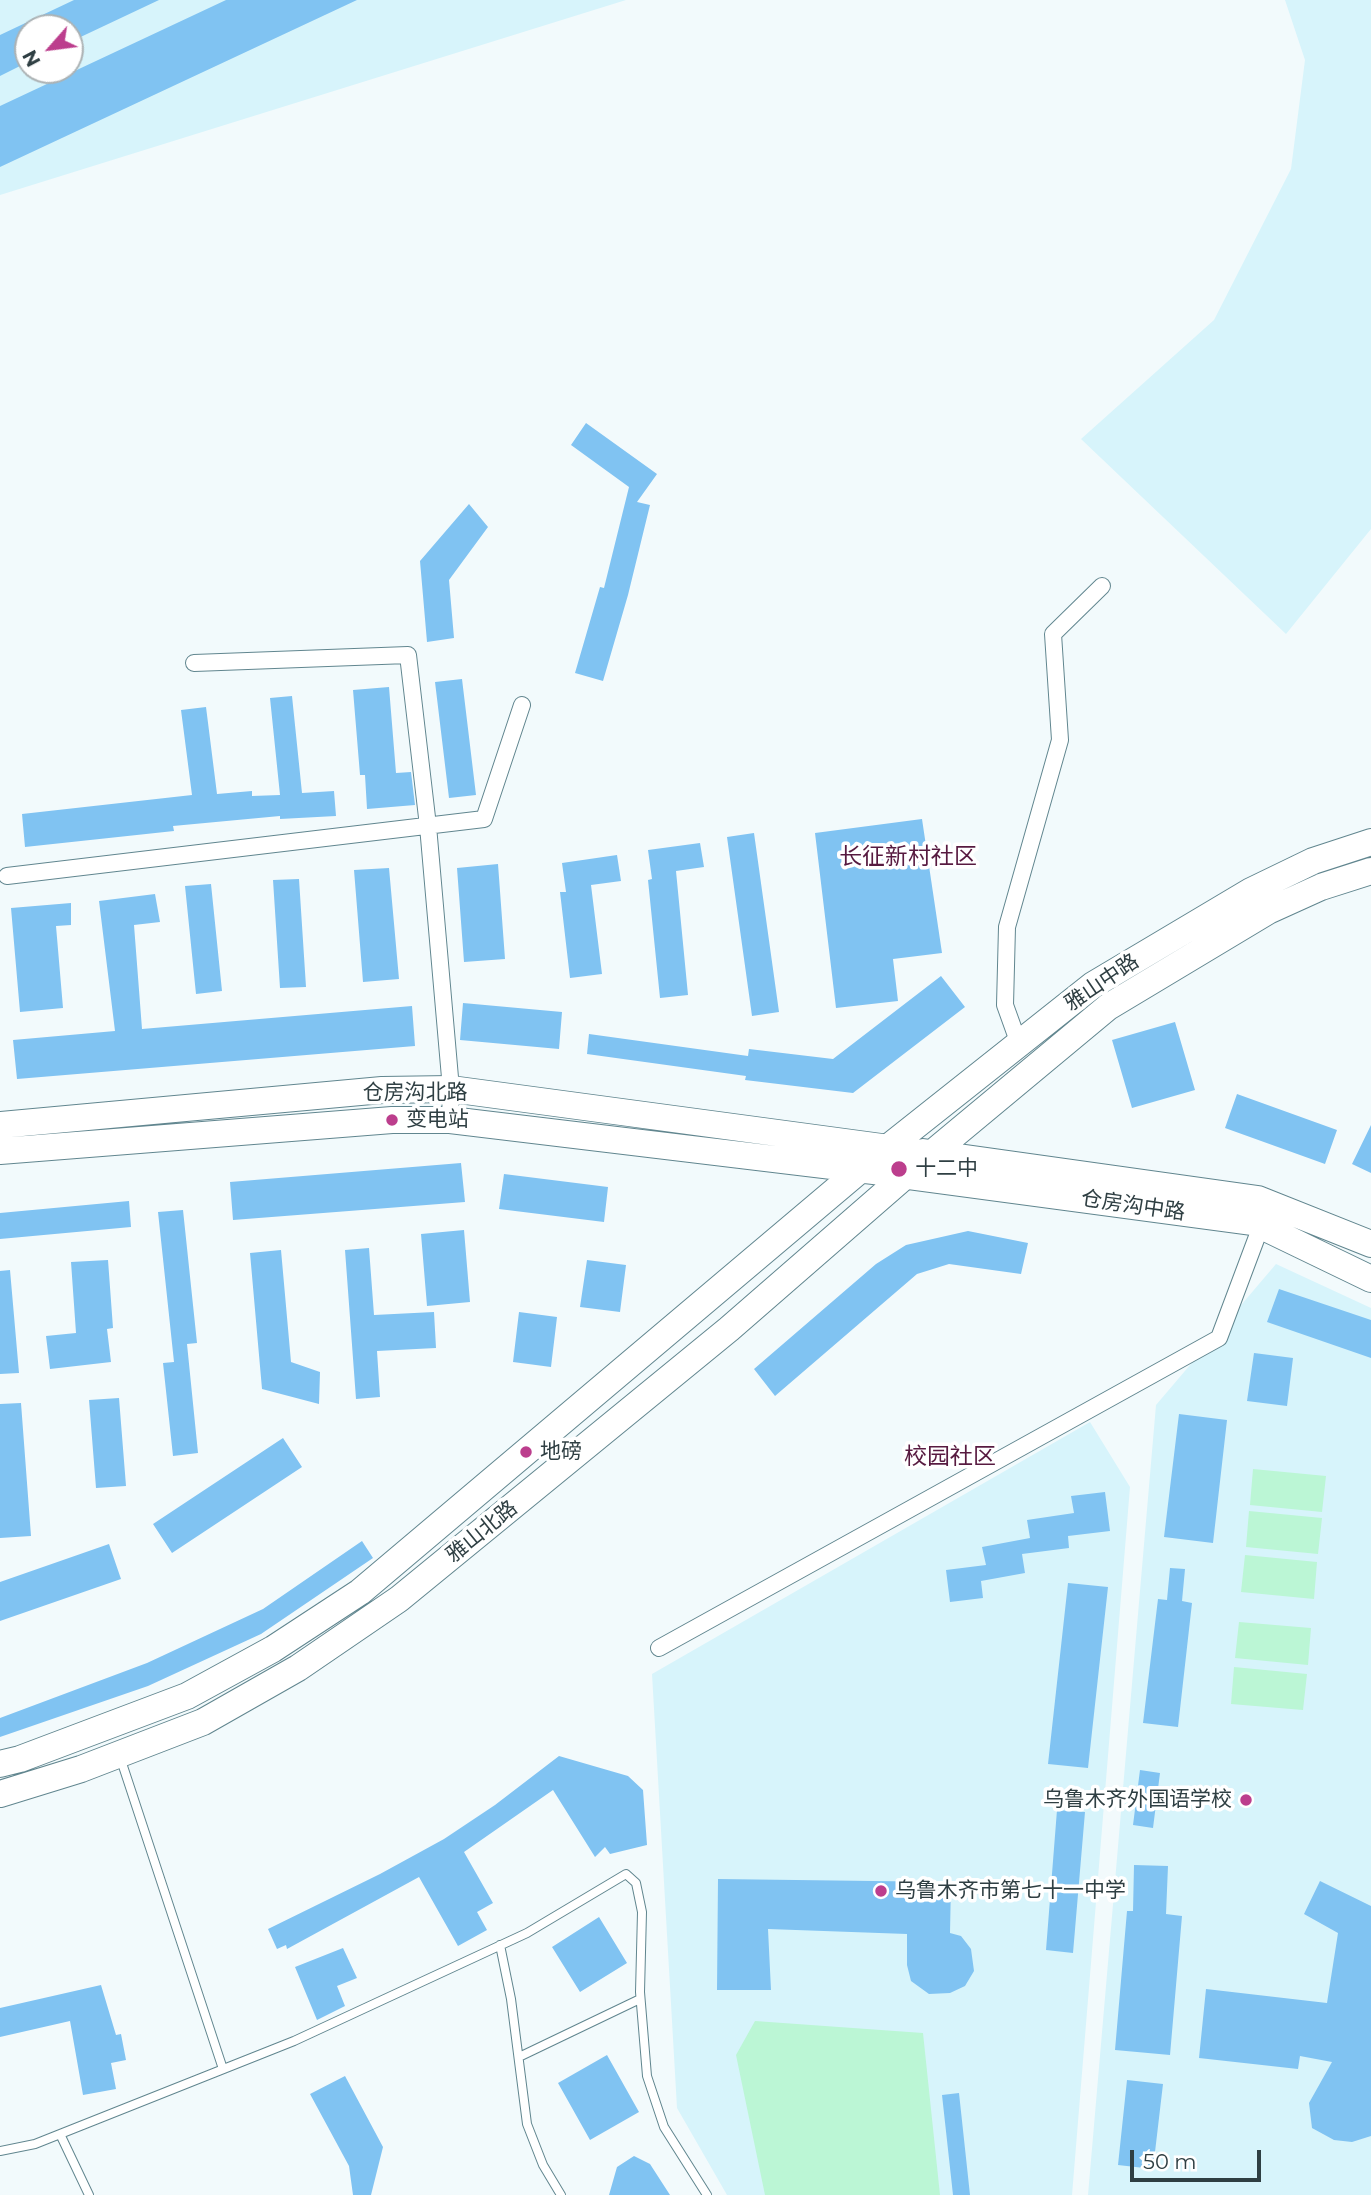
<!DOCTYPE html>
<meta charset="utf-8">
<style>
body{margin:0}
#map{position:relative;width:1371px;height:2195px;overflow:hidden;background:#f2fafc;font-family:Montserrat,sans-serif}
canvas{display:block}
.north{position:absolute;left:14px;top:14px;width:70px;height:70px;box-sizing:border-box;background:#fff;border:2px solid #acb2b4;border-radius:50%;rotate:242deg;font-size:19px;font-weight:700;line-height:28px;text-align:center;color:#2f3f43}
.north::after{content:'';display:block;margin:auto;width:24px;height:32px;background:#bc3e8d;clip-path:polygon(50% 0,100% 100%,50% 72%,0 100%)}
.scale{position:absolute;left:1130px;top:2150px;width:131px;height:32px;box-sizing:border-box;border:4px solid #2f3f43;border-top:0;padding-left:9px;font-size:21px;line-height:24px;white-space:nowrap;color:#2f3f43;-webkit-text-stroke:5px #fff;paint-order:stroke}
</style>
<div id="map">
<canvas width="1371" height="2195"></canvas>
<div class="north">N</div>
<div class="scale">50 m</div>
</div>
<script>
const g = document.querySelector('canvas').getContext('2d');
g.lineJoin = 'round';
function fillPath(path, color) { g.fillStyle = color; g.fill(path, 'evenodd'); }
function strokePath(path, color, width, dash) { g.strokeStyle = color; g.lineWidth = width; g.lineCap = dash ? 'butt' : 'round'; g.setLineDash(dash || []); g.stroke(path); }
function drawText(font, color, halo, rows, align = 'center') {
  g.font = font + ' Montserrat,"Noto Sans SC",sans-serif'; g.lineWidth = 7; g.setLineDash([]); g.textBaseline = 'middle'; g.strokeStyle = halo; g.fillStyle = color; for (const [text, x, y, turn = 0] of rows) {
    g.save(); g.translate(x, y); g.rotate((+turn || 0) * Math.PI / 180); g.textAlign = isNaN(turn) ? turn : align; if (halo) g.strokeText(text, 0, 0); g.fillText(text, 0, 0); g.restore();
  }
}
fillPath(new Path2D(`
 M 0,0 L 626,0 L 0,195 ZM 28,28 L 70,28 L 70,70 L 28,70 Z
 M 1285,0 L 1371,0 L 1371,529 L 1286,634 L 1081,439 L 1214,320 L 1291,169 L 1305,60 Z
 M 1276,1264 L 1371,1308 L 1371,2195 L 1088,2195 L 1156,1405 Z
 M 1090,1422 L 1130,1487 L 1072,2195 L 727,2195 L 677,2108 L 652,1674 Z`), '#d7f4fb');
fillPath(new Path2D(`
 M 1253,1469 L 1326,1476 L 1322,1512 L 1250,1505 Z
 M 1249,1511 L 1322,1518 L 1318,1554 L 1246,1547 Z
 M 1245,1555 L 1317,1562 L 1314,1599 L 1241,1592 Z
 M 1239,1622 L 1311,1628 L 1308,1665 L 1235,1658 Z
 M 1234,1667 L 1307,1674 L 1303,1710 L 1231,1704 Z
 M 755,2021 L 923,2033 L 940,2195 L 765,2195 L 736,2055 Z`), '#bbf6d5');
fillPath(new Path2D(`
 M 74,0 L 159,0 L 70,42 L 70,28 L 28,28 L 28,62 L 0,76 L 0,35 Z
 M 226,0 L 357,0 L 0,167 L 0,106 Z
 M 586,423 L 657,474 L 637,502 L 650,505 L 628,595 L 603,681 L 575,673 L 600,587 L 604,588 L 629,487 L 571,445 Z
 M 469,504 L 488,527 L 449,580 L 454,638 L 427,642 L 420,561 Z
 M 462,679 L 476,795 L 449,798 L 435,682 Z
 M 389,687 L 396,773 L 411,772 L 415,805 L 367,809 L 365,775 L 360,775 L 353,690 Z
 M 292,696 L 302,793 L 334,791 L 336,816 L 280,819 L 280,816 L 173,826 L 174,831 L 25,847 L 22,814 L 192,795 L 181,710 L 206,707 L 217,794 L 252,791 L 252,796 L 280,795 L 270,698 Z
 M 922,819 L 942,953 L 893,959 L 898,1001 L 836,1008 L 815,833 Z
 M 754,833 L 779,1012 L 752,1016 L 727,837 Z
 M 700,843 L 704,867 L 676,871 L 688,995 L 660,998 L 648,880 L 652,879 L 648,850 Z
 M 617,855 L 621,881 L 591,885 L 602,974 L 570,978 L 560,892 L 566,892 L 562,863 Z
 M 498,864 L 505,959 L 464,962 L 457,868 Z
 M 389,868 L 399,979 L 363,982 L 354,870 Z
 M 299,879 L 306,987 L 280,988 L 273,880 Z
 M 211,884 L 222,991 L 196,994 L 185,886 Z
 M 155,894 L 160,922 L 134,925 L 142,1029 L 412,1006 L 415,1046 L 17,1079 L 13,1040 L 115,1031 L 99,901 Z
 M 71,903 L 71,925 L 56,926 L 63,1008 L 20,1012 L 11,908 Z
 M 941,976 L 965,1007 L 853,1093 L 745,1080 L 746,1076 L 587,1054 L 589,1034 L 748,1056 L 749,1049 L 833,1059 Z
 M 463,1003 L 562,1012 L 559,1049 L 460,1040 Z
 M 1175,1022 L 1195,1090 L 1132,1108 L 1112,1040 Z
 M 1237,1094 L 1337,1130 L 1325,1164 L 1225,1128 Z
 M 1371,1125 L 1371,1173 L 1352,1164 Z
 M 461,1163 L 465,1202 L 233,1220 L 230,1182 Z
 M 504,1174 L 608,1187 L 604,1222 L 499,1209 Z
 M 129,1201 L 131,1227 L 0,1239 L 0,1213 Z
 M 183,1210 L 197,1343 L 187,1344 L 198,1453 L 173,1456 L 163,1363 L 174,1362 L 158,1212 Z
 M 464,1230 L 470,1302 L 427,1306 L 421,1234 Z
 M 968,1231 L 1028,1243 L 1021,1274 L 949,1264 L 917,1274 L 775,1396 L 754,1369 L 876,1264 L 906,1245 Z
 M 369,1248 L 374,1315 L 434,1312 L 436,1348 L 377,1351 L 380,1397 L 356,1399 L 345,1250 Z
 M 281,1250 L 291,1362 L 320,1372 L 319,1404 L 262,1389 L 250,1253 Z
 M 108,1260 L 113,1328 L 107,1329 L 111,1362 L 50,1369 L 46,1336 L 76,1333 L 71,1262 Z
 M 587,1260 L 626,1265 L 620,1312 L 580,1307 Z
 M 10,1270 L 19,1373 L 0,1374 L 0,1271 Z
 M 1279,1289 L 1371,1320 L 1371,1358 L 1267,1322 Z
 M 519,1312 L 557,1317 L 551,1367 L 513,1362 Z
 M 1254,1353 L 1293,1358 L 1287,1406 L 1247,1401 Z
 M 119,1398 L 126,1486 L 96,1488 L 89,1400 Z
 M 21,1403 L 31,1536 L 0,1538 L 0,1404 Z
 M 1179,1414 L 1227,1420 L 1213,1543 L 1164,1537 Z
 M 283,1438 L 302,1467 L 172,1553 L 153,1524 Z
 M 1105,1492 L 1110,1531 L 1068,1536 L 1069,1548 L 1022,1554 L 1025,1573 L 981,1581 L 983,1598 L 950,1602 L 946,1570 L 986,1565 L 982,1547 L 1030,1538 L 1027,1520 L 1074,1513 L 1071,1496 Z
 M 362,1541 L 373,1558 L 261,1634 L 148,1686 L 0,1737 L 0,1718 L 147,1663 L 263,1609 Z
 M 109,1544 L 121,1579 L 0,1621 L 0,1582 Z
 M 1170,1568 L 1185,1569 L 1182,1601 L 1192,1603 L 1178,1727 L 1143,1723 L 1158,1599 L 1167,1600 Z
 M 1068,1583 L 1108,1587 L 1088,1768 L 1048,1764 Z
 M 559,1756 L 628,1776 L 643,1790 L 647,1845 L 610,1854 L 605,1847 L 595,1857 L 553,1790 L 464,1852 L 493,1903 L 477,1912 L 487,1930 L 458,1946 L 419,1877 L 287,1949 L 286,1945 L 277,1949 L 268,1929 L 380,1874 L 444,1839 L 495,1805 Z
 M 1140,1770 L 1160,1773 L 1153,1828 L 1133,1825 Z
 M 1057,1810 L 1085,1812 L 1073,1953 L 1046,1950 Z
 M 1134,1865 L 1168,1866 L 1166,1914 L 1182,1916 L 1170,2055 L 1115,2050 L 1127,1911 L 1133,1911 Z
 M 718,1879 L 951,1882 L 950,1933 L 961,1936 L 971,1949 L 974,1971 L 965,1986 L 950,1993 L 929,1994 L 911,1981 L 907,1965 L 907,1934 L 768,1929 L 771,1990 L 717,1990 Z
 M 1320,1881 L 1371,1906 L 1371,2136 L 1352,2142 L 1334,2140 L 1312,2128 L 1309,2103 L 1332,2062 L 1300,2056 L 1298,2069 L 1199,2058 L 1206,1989 L 1327,2003 L 1338,1933 L 1304,1914 Z
 M 599,1917 L 627,1963 L 580,1992 L 552,1947 Z
 M 343,1948 L 357,1978 L 337,1986 L 345,2006 L 317,2020 L 295,1967 Z
 M 101,1985 L 116,2035 L 121,2034 L 126,2060 L 111,2063 L 116,2089 L 83,2095 L 70,2021 L 0,2037 L 0,2008 Z
 M 607,2055 L 639,2112 L 590,2140 L 558,2083 Z
 M 345,2076 L 383,2147 L 371,2195 L 353,2195 L 349,2166 L 310,2094 Z
 M 1127,2080 L 1163,2084 L 1153,2169 L 1118,2165 Z
 M 959,2093 L 970,2195 L 953,2195 L 942,2095 Z
 M 634,2156 L 650,2164 L 670,2195 L 609,2195 L 617,2167 Z`), '#80c3f2');
const service = new Path2D(`
 M 120,1757 L 223,2069
 M 500,1945 L 511,1999 L 527,2124 L 543,2165 L 561,2195
 M 519,2057 L 640,1999
 M 60,2134 L 89,2195
 M 0,2151 L 35,2144 L 294,2041 L 527,1933 L 626,1874 L 636,1883 L 642,1912 L 640,1992 L 647,2076 L 664,2127 L 707,2195`);
const minor = new Path2D(`
 M 194,663 L 408,655 L 428,826 L 451,1089 L 450,1120
 M 7,876 L 484,819 L 522,705
 M 1019,1044 L 1005,1005 L 1007,927 L 1060,740 L 1053,634 L 1102,586
 M 659,1648 L 1219,1338 L 1264,1218`);
const primary = new Path2D(`
 M 0,1125 L 382,1090 L 451,1089 L 911,1151
 M 0,1151 L 392,1120 L 450,1120 L 882,1172
 M 0,1764 L 20,1759 L 187,1696 L 273,1649 L 360,1592 L 861,1169
 M 0,1794 L 81,1769 L 203,1722 L 298,1668 L 399,1599 L 729,1329 L 906,1175`);
const trunk = new Path2D(`
 M 923,1152 L 1258,1199 L 1371,1244
 M 861,1169 L 1093,985 L 1251,891 L 1313,861 L 1371,842
 M 894,1174 L 1253,1222 L 1371,1279
 M 906,1175 L 1108,1007 L 1268,911 L 1321,887 L 1371,871`);
strokePath(service, '#61868f', 10);
strokePath(minor, '#61868f', 18);
strokePath(primary, '#61868f', 28);
strokePath(trunk, '#61868f', 28);
strokePath(service, '#fff', 8);
strokePath(minor, '#fff', 16);
strokePath(primary, '#fff', 26);
strokePath(trunk, '#fff', 26);
for (const [x, y, r, color] of [
 [392,1120,7,"#bc3e8d"],
 [899,1169,9,"#bc3e8d"],
 [526,1452,7,"#bc3e8d"],
 [1246,1800,7,"#bc3e8d"],
 [881,1891,7,"#bc3e8d"]
]) { const dot = new Path2D(); dot.arc(x, y, r, 0, 2 * Math.PI); g.fillStyle = color; g.fill(dot); strokePath(dot, '#fff', 2.5); }
drawText('21px', '#2f3f43', '#fff', [
 ["雅山中路",1102,983,-34],
 ["仓房沟北路",415,1093],
 ["仓房沟中路",1133,1206,8],
 ["雅山北路",482,1532,-39]
]);
drawText('21px', '#2f3f43', '#fff', [
 ["变电站",406,1120],
 ["十二中",915,1169],
 ["地磅",540,1452],
 ["乌鲁木齐外国语学校",1232,1800,"right"],
 ["乌鲁木齐市第七十一中学",895,1891]
], 'left');
drawText('23px', '#571a40', '#fff', [
 ["长征新村社区",908,857],
 ["校园社区",950,1457]
]);
</script>
